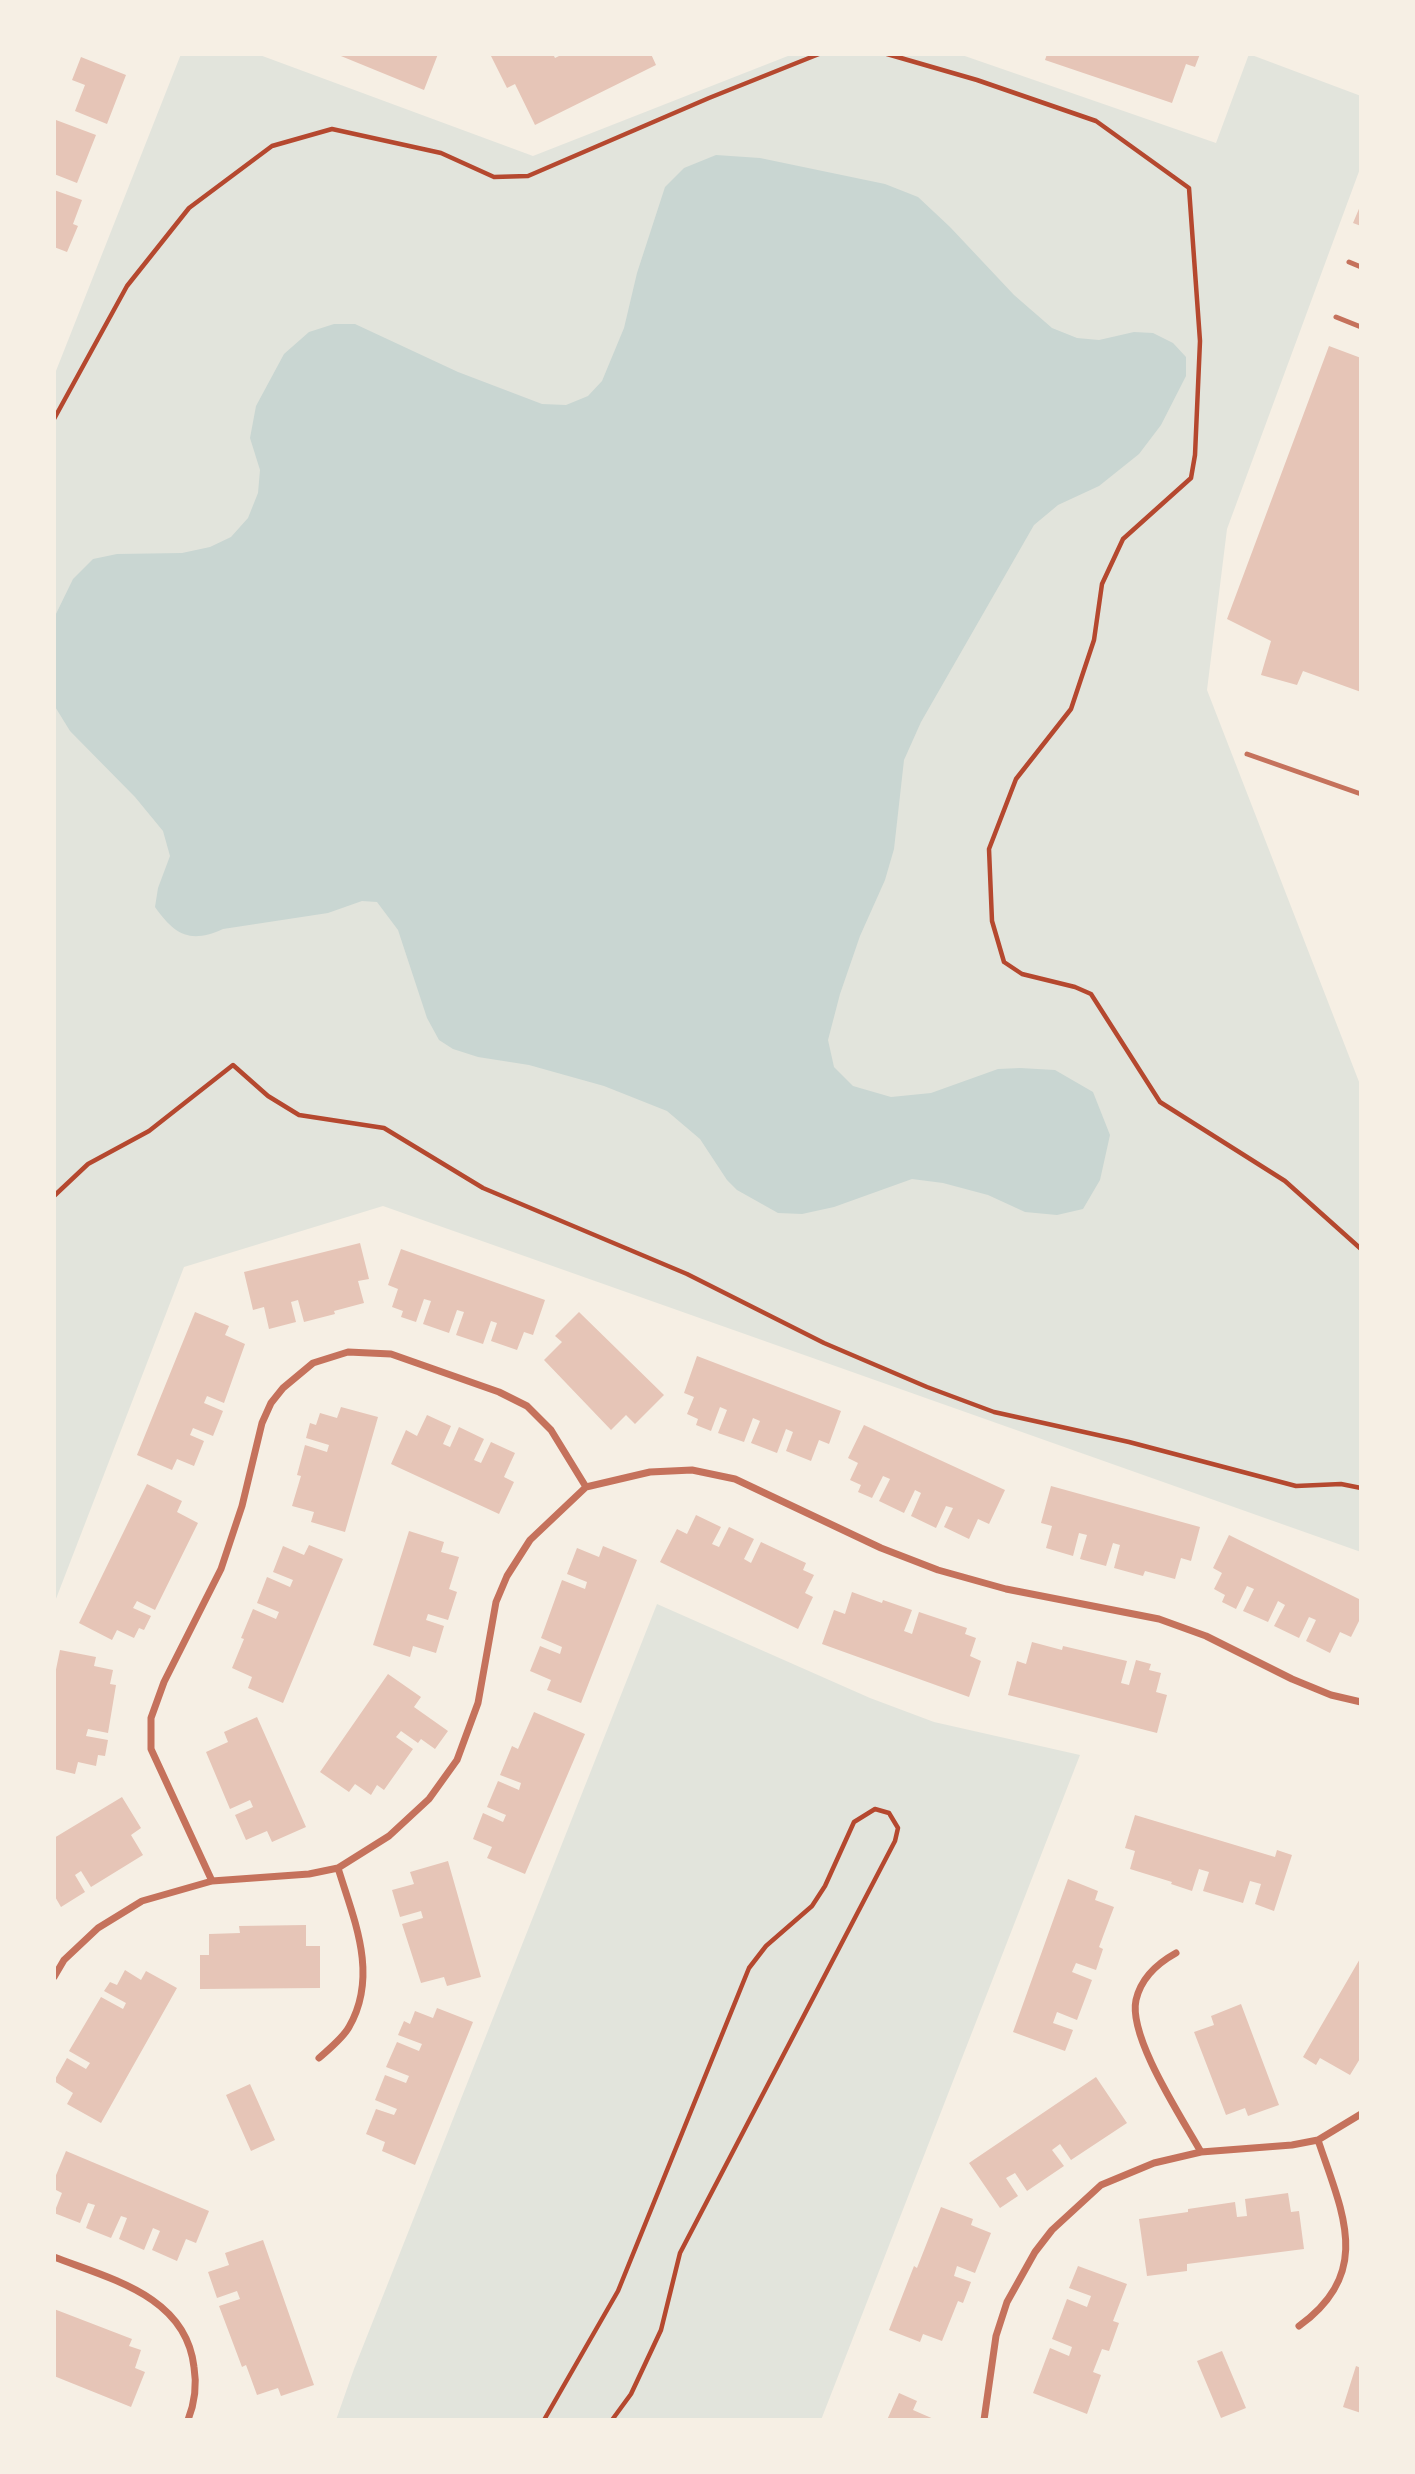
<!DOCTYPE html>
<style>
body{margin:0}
#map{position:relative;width:1415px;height:2474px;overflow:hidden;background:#f6efe4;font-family:Helvetica,sans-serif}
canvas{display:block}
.frame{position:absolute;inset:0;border:56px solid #f6efe4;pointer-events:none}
</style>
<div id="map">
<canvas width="1415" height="2474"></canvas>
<div class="frame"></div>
</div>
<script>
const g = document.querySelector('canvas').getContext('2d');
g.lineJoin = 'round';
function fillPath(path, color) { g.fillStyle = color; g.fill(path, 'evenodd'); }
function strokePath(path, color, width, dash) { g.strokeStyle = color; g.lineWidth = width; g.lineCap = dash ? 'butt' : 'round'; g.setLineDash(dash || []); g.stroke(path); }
fillPath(new Path2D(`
 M 181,54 L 257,54 L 533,156 L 793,54 L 959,54 L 1216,143 L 1249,54 L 1361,96 L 1361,166 L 1227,529 L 1207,690 L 1361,1087 L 1361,1552 L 383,1206 L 184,1267 L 54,1604 L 54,376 Z
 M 657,1604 L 870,1698 L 934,1722 L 1080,1755 L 821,2420 L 336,2420 L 354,2369 Z`), '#e2e4dc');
fillPath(new Path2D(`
 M 716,155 L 760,158 L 885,184 L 918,197 L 950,227 L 1014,295 L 1052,328 L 1077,338 L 1099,340 L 1134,332 L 1153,333 L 1173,343 L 1186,357 L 1186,376 L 1161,425 L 1139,454 L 1099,486 L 1058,505 L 1034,525 L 921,722 L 904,760 L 894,849 L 885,880 L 860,936 L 840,994 L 828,1040 L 834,1067 L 853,1086 L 891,1097 L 931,1093 L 998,1069 L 1020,1068 L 1055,1070 L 1093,1092 L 1110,1135 L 1100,1180 L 1083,1209 L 1057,1215 L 1025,1212 L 988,1195 L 943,1183 L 912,1179 L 834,1207 L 802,1214 L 778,1213 L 737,1190 L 727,1180 L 700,1139 L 667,1111 L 604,1086 L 529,1065 L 478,1057 L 453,1049 L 439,1040 L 427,1018 L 398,930 L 377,902 L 362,901 L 328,913 L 223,929 C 190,944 175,935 155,907 L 158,888 L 170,856 L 163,831 L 135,797 L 70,731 L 54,705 L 54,618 L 73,579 L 93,559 L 117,554 L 182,553 L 210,547 L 231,537 L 248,518 L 258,493 L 260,470 L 250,438 L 256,406 L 284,354 L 309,332 L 334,324 L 355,324 L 458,372 L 542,404 L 566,405 L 588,396 L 602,381 L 624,328 L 637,273 L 665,187 L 684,168 Z`), '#c9d6d2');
fillPath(new Path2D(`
 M 336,54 L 438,54 L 424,90 Z
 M 490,54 L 553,54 L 555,58 L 563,54 L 651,54 L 656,65 L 535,125 L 515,84 L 507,88 Z
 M 1047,54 L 1200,54 L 1195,67 L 1186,64 L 1172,103 L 1045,60 Z
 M 81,57 L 126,75 L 107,124 L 75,111 L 85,85 L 72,80 Z
 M 56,120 L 96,135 L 77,183 L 54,174 L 54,125 Z
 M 54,190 L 82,200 L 73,224 L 78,226 L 67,252 L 54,247 Z
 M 1361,204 L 1361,226 L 1353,223 Z
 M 1329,346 L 1361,358 L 1361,692 L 1303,671 L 1297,685 L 1261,675 L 1271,641 L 1227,619 Z
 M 360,1243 L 369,1279 L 358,1281 L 364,1303 L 334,1311 L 335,1314 L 304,1322 L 298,1300 L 291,1302 L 296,1322 L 269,1329 L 264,1307 L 253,1310 L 244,1272 Z
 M 401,1249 L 545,1300 L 533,1335 L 524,1332 L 517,1350 L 491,1341 L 497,1323 L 491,1321 L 483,1344 L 456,1335 L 464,1312 L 457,1310 L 449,1333 L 423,1324 L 431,1301 L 424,1299 L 416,1322 L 401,1317 L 403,1311 L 392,1307 L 398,1289 L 388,1285 Z
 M 195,1312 L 229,1326 L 225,1335 L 245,1344 L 224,1403 L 207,1396 L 204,1403 L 223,1411 L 213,1436 L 193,1428 L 190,1435 L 204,1441 L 194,1466 L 177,1459 L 172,1470 L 137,1455 Z
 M 579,1312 L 664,1395 L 635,1424 L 626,1415 L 611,1430 L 544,1360 L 562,1342 L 555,1336 Z
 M 697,1356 L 841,1411 L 829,1444 L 819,1440 L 811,1461 L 786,1451 L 793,1432 L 786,1429 L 777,1453 L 751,1443 L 760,1421 L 753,1418 L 744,1442 L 718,1433 L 727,1410 L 720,1407 L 711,1431 L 696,1425 L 698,1419 L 687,1414 L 694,1397 L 684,1393 Z
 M 341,1407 L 378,1417 L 345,1532 L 311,1522 L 314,1512 L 292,1506 L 301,1476 L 297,1475 L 305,1445 L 327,1452 L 329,1445 L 306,1438 L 310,1423 L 316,1425 L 320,1413 L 337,1418 Z
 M 427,1415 L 451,1426 L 443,1444 L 450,1447 L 459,1427 L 484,1439 L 474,1460 L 481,1463 L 491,1442 L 515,1453 L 504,1477 L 514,1482 L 499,1514 L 391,1464 L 406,1430 L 417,1436 Z
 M 864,1425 L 1005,1490 L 989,1524 L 978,1519 L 969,1539 L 944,1527 L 953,1508 L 946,1506 L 936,1528 L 911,1516 L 921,1493 L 915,1490 L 904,1513 L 879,1501 L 890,1479 L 883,1476 L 872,1498 L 858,1492 L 861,1485 L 850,1480 L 858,1463 L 848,1458 Z
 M 147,1484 L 182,1501 L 177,1512 L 198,1523 L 155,1610 L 137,1601 L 133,1608 L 151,1616 L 144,1630 L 139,1628 L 134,1638 L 117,1630 L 112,1640 L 79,1623 Z
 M 1051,1486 L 1200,1527 L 1191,1561 L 1181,1558 L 1175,1579 L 1145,1571 L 1143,1576 L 1114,1568 L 1120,1545 L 1113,1543 L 1106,1566 L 1080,1559 L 1087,1535 L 1079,1533 L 1073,1556 L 1046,1548 L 1052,1526 L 1041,1523 Z
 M 696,1515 L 721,1527 L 712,1544 L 719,1547 L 729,1527 L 754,1539 L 744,1559 L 751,1563 L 761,1542 L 806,1563 L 803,1570 L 814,1575 L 805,1593 L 813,1597 L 798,1629 L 660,1562 L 677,1529 L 687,1534 Z
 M 409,1531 L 444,1542 L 441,1552 L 459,1557 L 449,1589 L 457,1592 L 448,1620 L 428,1614 L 426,1620 L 444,1626 L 436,1653 L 413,1646 L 410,1657 L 373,1645 Z
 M 1229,1535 L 1361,1600 L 1361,1617 L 1351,1637 L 1340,1632 L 1330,1653 L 1306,1641 L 1316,1620 L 1309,1617 L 1299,1638 L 1274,1626 L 1285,1605 L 1278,1601 L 1268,1622 L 1243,1611 L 1254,1589 L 1247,1586 L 1236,1609 L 1222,1602 L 1225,1595 L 1214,1589 L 1222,1573 L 1213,1568 Z
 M 309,1545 L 343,1559 L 283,1703 L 248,1688 L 252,1677 L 232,1668 L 244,1639 L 241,1638 L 253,1609 L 276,1619 L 279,1612 L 257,1603 L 267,1577 L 290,1587 L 293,1580 L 273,1572 L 283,1546 L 304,1555 Z
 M 603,1546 L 637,1560 L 581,1703 L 547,1690 L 551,1680 L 530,1671 L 540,1646 L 560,1654 L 562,1647 L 541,1638 L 562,1580 L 585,1589 L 587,1582 L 567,1574 L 577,1548 L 599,1557 Z
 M 852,1592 L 882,1603 L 883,1600 L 912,1610 L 904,1631 L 912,1634 L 919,1612 L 967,1628 L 965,1634 L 976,1638 L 970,1656 L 981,1661 L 969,1697 L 822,1644 L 834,1610 L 845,1614 Z
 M 1032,1642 L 1062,1650 L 1063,1646 L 1127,1661 L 1121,1683 L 1129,1685 L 1136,1660 L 1151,1664 L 1149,1670 L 1161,1673 L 1156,1692 L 1167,1695 L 1157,1733 L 1008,1695 L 1017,1661 L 1026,1664 Z
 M 60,1650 L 96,1657 L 94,1666 L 113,1670 L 110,1684 L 116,1685 L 108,1733 L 88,1729 L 86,1736 L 108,1740 L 105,1756 L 98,1755 L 96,1766 L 78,1762 L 75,1774 L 54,1769 L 54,1679 Z
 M 388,1674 L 421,1697 L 414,1707 L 448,1731 L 435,1749 L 421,1739 L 418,1743 L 401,1731 L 396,1737 L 413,1749 L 384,1790 L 377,1785 L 371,1795 L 355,1784 L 349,1792 L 320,1772 Z
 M 534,1712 L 585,1734 L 525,1874 L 487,1858 L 492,1847 L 473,1839 L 483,1813 L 503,1822 L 506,1815 L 487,1807 L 498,1781 L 519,1790 L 521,1783 L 500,1775 L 512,1746 L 518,1749 Z
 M 257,1717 L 306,1827 L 272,1842 L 267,1831 L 246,1840 L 235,1815 L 253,1807 L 250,1800 L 230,1809 L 206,1752 L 228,1742 L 224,1732 Z
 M 122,1797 L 141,1828 L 131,1835 L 143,1855 L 91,1887 L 81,1871 L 75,1875 L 85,1892 L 61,1907 L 54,1895 L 54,1838 Z
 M 1135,1815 L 1275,1857 L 1277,1850 L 1292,1855 L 1274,1911 L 1255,1904 L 1261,1884 L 1250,1881 L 1243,1903 L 1203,1891 L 1209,1872 L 1199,1869 L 1192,1891 L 1171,1884 L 1172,1882 L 1130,1869 L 1135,1851 L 1125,1848 Z
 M 448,1861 L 481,1977 L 447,1986 L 444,1977 L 421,1983 L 402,1924 L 423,1918 L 421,1911 L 400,1917 L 392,1890 L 414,1884 L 410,1872 Z
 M 1068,1879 L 1098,1891 L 1095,1900 L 1114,1907 L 1099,1947 L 1103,1949 L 1096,1970 L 1076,1963 L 1072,1972 L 1092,1980 L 1077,2020 L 1057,2012 L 1053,2023 L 1073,2030 L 1065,2051 L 1013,2032 Z
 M 306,1925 L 306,1946 L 320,1946 L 320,1988 L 200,1989 L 200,1955 L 209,1955 L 209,1934 L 240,1933 L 239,1926 Z
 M 1361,1957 L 1361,2057 L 1350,2075 L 1320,2058 L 1316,2065 L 1303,2057 Z
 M 125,1970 L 141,1980 L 146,1971 L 177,1988 L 101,2123 L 67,2104 L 73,2093 L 54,2081 L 67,2058 L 86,2069 L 90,2063 L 69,2051 L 101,1997 L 123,2009 L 126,2003 L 104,1991 L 110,1982 L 117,1985 Z
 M 1241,2004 L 1279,2105 L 1248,2116 L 1245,2108 L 1226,2115 L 1194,2032 L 1214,2025 L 1211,2016 Z
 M 437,2008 L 473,2022 L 415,2165 L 382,2151 L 385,2142 L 366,2134 L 376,2109 L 394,2115 L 397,2109 L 375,2100 L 385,2075 L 406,2083 L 409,2076 L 386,2067 L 397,2042 L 419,2051 L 422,2044 L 398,2035 L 404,2021 L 410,2024 L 415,2011 L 433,2018 Z
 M 1096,2077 L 1127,2123 L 1071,2160 L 1060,2144 L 1052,2150 L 1064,2166 L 1027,2191 L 1015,2173 L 1006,2178 L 1018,2196 L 1000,2208 L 969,2163 Z
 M 250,2084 L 275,2140 L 251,2151 L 226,2095 Z
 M 66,2151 L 209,2211 L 196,2243 L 186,2239 L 177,2261 L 152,2250 L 160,2231 L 153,2228 L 144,2250 L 119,2239 L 127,2218 L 121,2216 L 111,2238 L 86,2228 L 95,2205 L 88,2203 L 80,2223 L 54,2213 L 62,2193 L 54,2189 L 54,2180 Z
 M 1288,2193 L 1291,2212 L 1299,2211 L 1304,2249 L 1187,2264 L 1187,2271 L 1147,2276 L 1139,2219 L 1188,2212 L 1188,2209 L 1235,2202 L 1237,2217 L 1247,2216 L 1245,2199 Z
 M 941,2207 L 973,2219 L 971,2225 L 991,2233 L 975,2273 L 957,2266 L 954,2276 L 971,2282 L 963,2303 L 958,2301 L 942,2341 L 923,2334 L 920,2342 L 889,2330 L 914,2266 L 917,2268 Z
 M 263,2240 L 314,2385 L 281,2396 L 278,2388 L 257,2395 L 246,2365 L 242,2367 L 219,2306 L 240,2299 L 237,2291 L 217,2298 L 208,2272 L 229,2265 L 225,2253 Z
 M 1078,2266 L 1127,2284 L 1113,2321 L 1119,2323 L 1109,2351 L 1102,2349 L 1093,2372 L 1101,2375 L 1087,2414 L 1033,2393 L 1050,2348 L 1069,2356 L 1072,2347 L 1052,2339 L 1067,2299 L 1087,2307 L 1091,2296 L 1069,2288 Z
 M 54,2309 L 132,2339 L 129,2346 L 141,2350 L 135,2368 L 145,2372 L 131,2407 L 54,2376 Z
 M 1222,2351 L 1246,2408 L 1221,2418 L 1197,2361 Z
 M 1356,2366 L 1361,2368 L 1361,2413 L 1343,2407 Z
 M 899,2393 L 917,2401 L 913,2410 L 936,2420 L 887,2420 Z`), '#e6c5b7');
strokePath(new Path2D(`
 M 887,54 L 977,80 L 1096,121 L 1189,188 L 1200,341 L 1195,455 L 1191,478 L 1123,539 L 1102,584 L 1094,640 L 1071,709 L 1016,779 L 989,849 L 992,921 L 1004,962 L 1022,974 L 1075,987 L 1091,994 L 1160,1102 L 1285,1181 L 1361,1249
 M 54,419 L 127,286 L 189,208 L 272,146 L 332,129 L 441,153 L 494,177 L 528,176 L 709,98 L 819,54
 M 54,1196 L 88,1164 L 149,1131 L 233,1065 L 268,1096 L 299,1115 L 384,1128 L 483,1188 L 687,1274 L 824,1343 L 927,1387 L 994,1412 L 1129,1442 L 1296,1486 L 1341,1484 L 1361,1488
 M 544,2420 L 618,2291 L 749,1968 L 766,1946 L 812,1906 L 825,1886 L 854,1822 L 875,1809 L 889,1813 L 898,1828 L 895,1841 L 680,2253 L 661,2330 L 631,2394 L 612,2420`), '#b5482f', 4.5);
strokePath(new Path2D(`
 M 1349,262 L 1361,267
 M 1336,317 L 1361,327
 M 1247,754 L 1361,794`), '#c5725c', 5);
strokePath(new Path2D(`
 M 212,1881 L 151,1749 L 151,1718 L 164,1682 L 221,1569 L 242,1506 L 262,1423 L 271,1403 L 283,1388 L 313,1363 L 348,1352 L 391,1354 L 499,1392 L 527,1406 L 551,1430 L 586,1487
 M 1176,1953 C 1158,1963 1141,1978 1136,2000 C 1128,2037 1182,2118 1201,2152
 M 54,1977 L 64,1960 L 98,1928 L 142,1901 L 212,1881 L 309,1874 L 338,1868 L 389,1836 L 429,1799 L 457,1760 L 478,1703 L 496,1602 L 507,1576 L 530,1540 L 586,1487 L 650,1472 L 692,1470 L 735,1479 L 881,1548 L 938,1570 L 1006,1589 L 1159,1619 L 1206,1636 L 1292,1679 L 1331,1695 L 1361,1702
 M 319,2058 C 329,2049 343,2038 349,2027 C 379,1975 354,1920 338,1868
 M 54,2257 C 111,2279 186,2296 194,2367 C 197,2385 195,2402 188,2420
 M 1299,2326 C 1374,2272 1342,2212 1318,2140
 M 984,2420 L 996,2336 L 1007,2302 L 1035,2252 L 1052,2230 L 1101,2185 L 1154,2163 L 1201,2152 L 1292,2145 L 1318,2140 L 1361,2114`), '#c5725c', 7);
</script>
